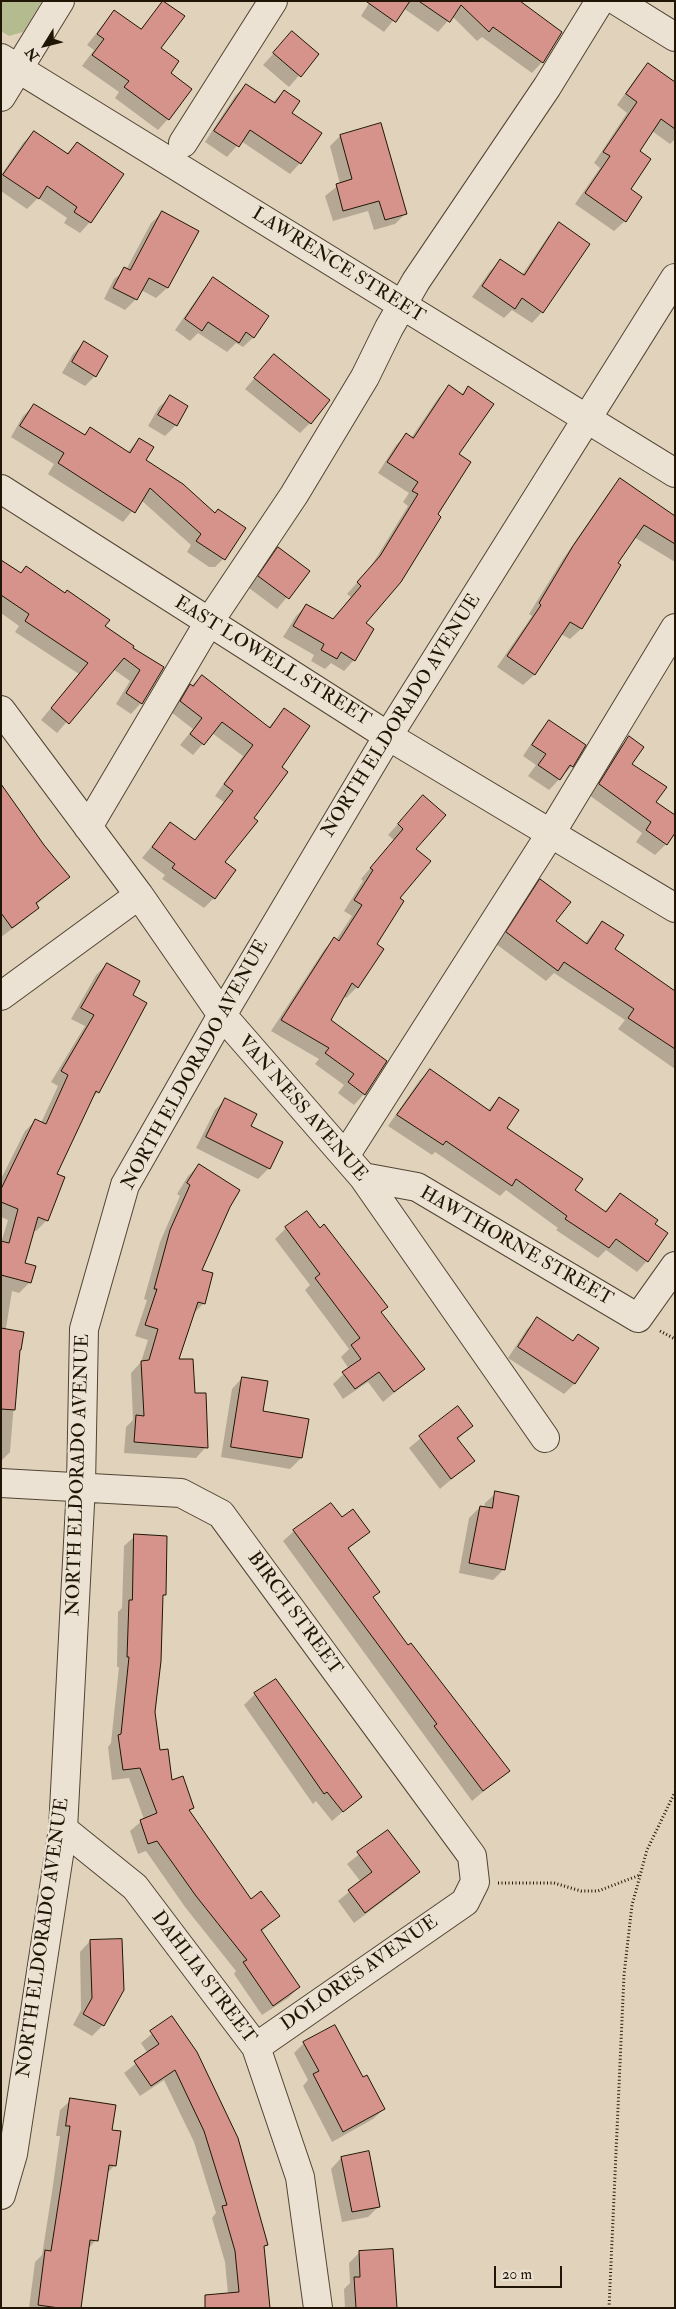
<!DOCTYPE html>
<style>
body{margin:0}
#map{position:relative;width:676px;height:2309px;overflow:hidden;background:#e1d3bb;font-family:"IM FELL Double Pica",serif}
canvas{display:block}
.frame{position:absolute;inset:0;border:2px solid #211505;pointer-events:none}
.north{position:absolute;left:20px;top:20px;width:50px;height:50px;-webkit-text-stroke:4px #ece2d3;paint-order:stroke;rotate:234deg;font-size:14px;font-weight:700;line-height:20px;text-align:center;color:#211505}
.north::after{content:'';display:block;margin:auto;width:18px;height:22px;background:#211505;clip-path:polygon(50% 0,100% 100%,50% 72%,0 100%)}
.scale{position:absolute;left:494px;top:2266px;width:68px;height:22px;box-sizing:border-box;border:2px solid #211505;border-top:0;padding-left:6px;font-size:15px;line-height:18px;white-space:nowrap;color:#211505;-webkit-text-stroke:4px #ece2d3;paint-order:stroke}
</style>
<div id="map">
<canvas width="676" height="2309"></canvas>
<div class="frame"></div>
<div class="north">N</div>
<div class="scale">20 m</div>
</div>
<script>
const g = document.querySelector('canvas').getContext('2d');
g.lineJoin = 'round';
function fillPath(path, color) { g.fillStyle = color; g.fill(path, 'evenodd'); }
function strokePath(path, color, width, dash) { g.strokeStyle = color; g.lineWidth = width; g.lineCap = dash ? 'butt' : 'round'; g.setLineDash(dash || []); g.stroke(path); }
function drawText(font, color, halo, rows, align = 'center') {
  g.font = font + ' "IM FELL Double Pica",serif'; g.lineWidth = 4.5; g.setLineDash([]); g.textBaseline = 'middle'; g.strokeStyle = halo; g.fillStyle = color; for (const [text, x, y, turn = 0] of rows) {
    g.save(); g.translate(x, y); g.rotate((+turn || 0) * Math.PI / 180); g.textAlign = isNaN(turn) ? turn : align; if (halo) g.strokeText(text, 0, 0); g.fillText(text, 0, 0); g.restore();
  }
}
fillPath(new Path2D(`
 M 1,1 L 42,1 L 23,32 L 9,36 L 1,31 Z`), '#b4bc8f');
fillPath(new Path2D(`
 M 366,1 L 517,1 L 542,62 L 532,73 L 482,37 L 477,41 L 452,16 L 438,32 L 403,8 L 384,32 L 361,16 L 369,3 Z
 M 164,2 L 159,48 L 169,73 L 168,119 L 158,130 L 115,98 L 119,92 L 82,66 L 94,50 L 87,45 L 114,11 L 140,30 Z
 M 292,33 L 318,54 L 289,87 L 263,65 Z
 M 648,65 L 675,86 L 675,139 L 670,144 L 652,131 L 638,151 L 629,190 L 625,221 L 614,231 L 575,204 L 600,168 L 594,163 L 627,113 L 617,105 L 638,75 Z
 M 246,85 L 273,102 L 284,91 L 300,163 L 290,174 L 241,141 L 227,157 L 205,142 L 235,96 Z
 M 34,132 L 66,154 L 77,143 L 122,174 L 90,222 L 80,233 L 64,223 L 67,218 L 38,198 L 27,209 L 1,191 L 1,175 L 23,143 Z
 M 340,136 L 405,214 L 395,224 L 374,230 L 368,211 L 333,221 L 325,196 L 340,184 L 330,146 Z
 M 162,213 L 197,232 L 167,288 L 156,298 L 141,290 L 136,299 L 125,310 L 104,299 L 114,279 L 126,270 L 151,223 Z
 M 560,224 L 542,312 L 532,323 L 512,310 L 504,318 L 472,297 L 490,271 L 501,260 L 522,275 L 549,235 Z
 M 213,279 L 254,337 L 243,347 L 236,343 L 227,352 L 198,333 L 190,341 L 175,330 L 203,290 Z
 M 84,343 L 95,376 L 85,386 L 62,373 L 73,354 Z
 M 274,356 L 310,423 L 300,433 L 245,389 Z
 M 449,387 L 461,395 L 468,388 L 457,454 L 364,624 L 354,660 L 344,671 L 331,663 L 325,669 L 311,661 L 314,655 L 283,637 L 296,616 L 307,605 L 332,620 L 351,597 L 347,594 L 370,568 L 408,506 L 403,502 L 409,493 L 378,473 L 396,445 L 406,435 L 411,438 L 439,397 Z
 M 170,397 L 176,425 L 165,436 L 148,426 L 159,407 Z
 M 34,406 L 83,436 L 90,429 L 127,453 L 139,439 L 144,460 L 226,556 L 215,567 L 209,567 L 187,552 L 191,545 L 141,500 L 123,522 L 48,474 L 54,464 L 11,437 L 23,416 Z
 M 620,480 L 675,517 L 675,562 L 634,537 L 616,563 L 619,566 L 581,629 L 570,639 L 561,634 L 534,675 L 523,685 L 497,667 L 532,616 L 529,614 L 563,559 L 610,491 Z
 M 278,548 L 309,571 L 277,609 L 249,588 L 268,559 Z
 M 1,568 L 162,668 L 141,703 L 131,714 L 116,704 L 130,681 L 113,669 L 57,733 L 41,720 L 79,674 L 15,632 L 19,626 L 1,613 Z
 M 202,676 L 268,728 L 284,710 L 280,767 L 253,819 L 224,862 L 214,898 L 204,908 L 162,879 L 165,875 L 142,858 L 170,824 L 194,841 L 224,802 L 215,796 L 243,756 L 212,733 L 193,755 L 180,745 L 193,729 L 171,712 L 180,696 Z
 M 549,722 L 572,766 L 549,790 L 528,776 L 536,765 L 523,756 L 539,732 Z
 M 629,738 L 631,765 L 655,803 L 666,844 L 655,855 L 636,842 L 642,833 L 589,795 L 618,749 Z
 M 1,786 L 43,846 L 69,877 L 36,905 L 37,908 L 27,918 L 1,937 Z
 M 413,807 L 414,849 L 398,899 L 375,944 L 382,950 L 357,987 L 346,998 L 343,996 L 329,1020 L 364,1094 L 354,1105 L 338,1093 L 344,1085 L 315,1064 L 319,1059 L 271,1031 L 324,950 L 334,939 L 336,940 L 352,916 L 344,911 L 363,881 L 361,879 L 394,840 L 388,835 Z
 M 540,880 L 554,922 L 584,944 L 602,922 L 613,949 L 675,992 L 675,1069 L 618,1029 L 625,1020 L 554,973 L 546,981 L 496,944 L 530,891 Z
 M 107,964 L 131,995 L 98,1092 L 91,1099 L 56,1174 L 47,1220 L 36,1231 L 33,1230 L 24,1264 L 30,1282 L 19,1293 L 12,1291 L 1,1359 L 1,1243 L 8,1220 L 1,1217 L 1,1179 L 25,1131 L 35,1121 L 41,1123 L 58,1086 L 51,1082 L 85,1026 L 71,1019 L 96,975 Z
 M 430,1070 L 487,1111 L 499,1098 L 505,1128 L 574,1191 L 604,1212 L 620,1195 L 653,1225 L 647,1261 L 637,1272 L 606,1250 L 598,1258 L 556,1230 L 558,1228 L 506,1190 L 500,1196 L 435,1152 L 432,1155 L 388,1126 L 419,1081 Z
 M 225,1100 L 269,1168 L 258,1179 L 196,1148 L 215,1110 Z
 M 199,1165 L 229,1206 L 201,1270 L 204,1303 L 193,1314 L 178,1361 L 193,1395 L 206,1447 L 196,1458 L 124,1453 L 126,1427 L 133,1420 L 131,1373 L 141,1362 L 148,1340 L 135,1336 L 147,1300 L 144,1299 L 160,1242 L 180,1196 L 177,1194 L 188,1176 Z
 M 286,1228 L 320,1229 L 387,1306 L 380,1313 L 423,1369 L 383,1402 L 368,1382 L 343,1399 L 333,1384 L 349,1369 L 341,1357 L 349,1349 L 305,1290 L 310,1285 L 275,1239 Z
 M 538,1318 L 572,1342 L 578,1336 L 574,1384 L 564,1394 L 508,1358 L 527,1329 Z
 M 17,1365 L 10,1452 L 1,1461 L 1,1366 Z
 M 242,1378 L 262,1412 L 307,1420 L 301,1458 L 290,1469 L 221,1457 L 232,1389 Z
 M 457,1408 L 471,1426 L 457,1440 L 473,1461 L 440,1489 L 409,1448 Z
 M 496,1493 L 504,1569 L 493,1580 L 459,1573 L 469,1518 L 480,1507 L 484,1508 L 485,1503 Z
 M 294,1531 L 368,1532 L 347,1550 L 378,1592 L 372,1598 L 408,1647 L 509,1770 L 472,1801 L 283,1541 Z
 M 135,1536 L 164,1594 L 161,1597 L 154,1712 L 159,1752 L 171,1782 L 193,1808 L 189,1812 L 251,1901 L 278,1916 L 261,1932 L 299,1987 L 288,1998 L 262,2015 L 234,1974 L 236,1971 L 185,1907 L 146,1851 L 138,1854 L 130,1831 L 144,1819 L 129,1778 L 112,1780 L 108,1747 L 111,1743 L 119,1667 L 117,1667 L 118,1612 L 122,1608 L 124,1546 Z
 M 255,1694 L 361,1796 L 332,1821 L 316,1801 L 313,1804 L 244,1705 Z
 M 387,1832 L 418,1872 L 407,1883 L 354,1923 L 338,1901 L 361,1882 L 347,1864 Z
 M 90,1941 L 103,2025 L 92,2036 L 73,2025 L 81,2010 L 80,1952 Z
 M 171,2018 L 266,2244 L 263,2248 L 269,2308 L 228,2294 L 225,2262 L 212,2218 L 216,2213 L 194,2142 L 164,2080 L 140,2096 L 124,2073 L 148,2054 L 141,2043 Z
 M 304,2043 L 363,2078 L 384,2109 L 373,2119 L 332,2142 L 303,2086 L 308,2080 L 294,2053 Z
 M 71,2100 L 111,2131 L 115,2165 L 106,2174 L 96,2240 L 88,2249 L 80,2308 L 29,2308 L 35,2262 L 42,2255 L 52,2192 L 60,2136 L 56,2136 L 60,2110 Z
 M 341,2158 L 379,2206 L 368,2217 L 342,2222 L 331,2169 Z
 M 359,2253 L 395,2308 L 345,2308 L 344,2289 L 350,2283 L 349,2263 Z`), '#0003');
const building = new Path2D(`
 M 163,1 L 185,16 L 161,48 L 179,61 L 171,73 L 192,89 L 169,120 L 124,87 L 129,81 L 92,55 L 104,39 L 97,34 L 114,10 L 141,29 Z
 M 366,1 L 410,1 L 396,22 Z
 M 419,1 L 520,1 L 562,32 L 543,63 L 493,27 L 489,32 L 461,5 L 450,22 Z
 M 292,31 L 319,54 L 301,77 L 273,53 Z
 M 648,63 L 675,82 L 675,129 L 661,119 L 640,151 L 651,159 L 631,189 L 642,197 L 626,222 L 585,193 L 610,156 L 603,152 L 637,102 L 626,94 Z
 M 246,84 L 275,103 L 284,90 L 300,101 L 292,113 L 322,133 L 301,164 L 250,130 L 239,147 L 214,131 Z
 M 381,123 L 407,214 L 385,220 L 379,201 L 343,211 L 336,184 L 352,179 L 340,135 Z
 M 34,131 L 68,154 L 77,142 L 124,174 L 91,223 L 74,212 L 77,207 L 47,186 L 39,199 L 3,175 Z
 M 162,211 L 199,231 L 168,288 L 149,278 L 137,300 L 113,288 L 124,267 L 130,270 Z
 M 559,222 L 590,244 L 543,313 L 522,298 L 515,309 L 482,286 L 500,259 L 524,275 Z
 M 213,277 L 269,316 L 254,338 L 246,332 L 239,343 L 208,322 L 202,331 L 185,319 Z
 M 84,341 L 108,356 L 96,377 L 72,362 Z
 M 274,354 L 330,400 L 311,424 L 254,378 Z
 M 449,385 L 463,395 L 468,386 L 494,404 L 459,454 L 471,462 L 438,514 L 441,517 L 401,582 L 366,623 L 374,629 L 355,661 L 341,652 L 337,659 L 321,650 L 324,644 L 293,626 L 306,604 L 333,619 L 361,586 L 357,582 L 380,556 L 418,494 L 412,491 L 418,482 L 387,462 L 406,433 L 413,438 Z
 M 170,395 L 188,406 L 177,426 L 158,415 Z
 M 34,404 L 85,435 L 90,427 L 130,453 L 139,438 L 154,447 L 146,460 L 183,484 L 215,513 L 218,509 L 246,528 L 225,560 L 196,541 L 201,534 L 150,488 L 135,513 L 58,463 L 64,453 L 20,426 Z
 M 620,478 L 675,516 L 675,544 L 644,525 L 618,563 L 621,565 L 582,629 L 570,622 L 535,675 L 507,656 L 541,605 L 539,603 L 573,546 Z
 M 278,547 L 310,571 L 289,599 L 258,576 Z
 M 1,560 L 21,573 L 26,566 L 65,593 L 67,590 L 110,620 L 105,626 L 134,646 L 133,648 L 164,667 L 142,704 L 126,693 L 140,670 L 124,658 L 69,724 L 51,708 L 88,663 L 25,621 L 29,614 L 1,595 Z
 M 202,675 L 270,728 L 284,708 L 310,726 L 282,767 L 288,772 L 254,818 L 258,821 L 225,862 L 236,870 L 215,899 L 172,868 L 175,864 L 152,847 L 170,822 L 195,840 L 233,791 L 224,784 L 253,745 L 222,722 L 204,745 L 190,734 L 202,718 L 180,701 L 190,684 L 193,686 Z
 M 549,720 L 586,745 L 573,767 L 570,765 L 560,780 L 538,765 L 546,754 L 532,745 Z
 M 629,736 L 644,747 L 632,764 L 667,787 L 656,802 L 675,815 L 675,833 L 667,845 L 646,830 L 651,822 L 599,784 Z
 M 1,784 L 44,845 L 70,877 L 36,903 L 39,908 L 12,928 L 1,913 Z
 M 423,795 L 446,815 L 416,849 L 431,861 L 400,898 L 404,901 L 377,944 L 384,949 L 358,988 L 352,983 L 331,1020 L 387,1061 L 365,1095 L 348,1082 L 354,1074 L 325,1053 L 329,1048 L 281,1020 L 334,937 L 339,941 L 362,905 L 354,900 L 373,870 L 370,868 L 403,829 L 398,824 Z
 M 540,879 L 571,902 L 556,921 L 587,944 L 602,921 L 624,935 L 615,949 L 675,991 L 675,1049 L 628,1018 L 634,1009 L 564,962 L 558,971 L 506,932 Z
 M 107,963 L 140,981 L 133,995 L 147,1003 L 99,1093 L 96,1091 L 57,1174 L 65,1177 L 48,1221 L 38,1217 L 25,1263 L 36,1266 L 31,1283 L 1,1275 L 1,1241 L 9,1243 L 18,1209 L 1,1202 L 1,1189 L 35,1119 L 46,1124 L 68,1075 L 61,1071 L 94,1015 L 81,1008 Z
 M 430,1069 L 490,1111 L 499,1097 L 519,1110 L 507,1128 L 583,1179 L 575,1190 L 606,1212 L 620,1193 L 658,1220 L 655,1224 L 668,1233 L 648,1262 L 616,1239 L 609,1248 L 565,1219 L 567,1216 L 516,1179 L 512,1186 L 446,1141 L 443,1145 L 397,1115 Z
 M 225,1098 L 257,1114 L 251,1126 L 283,1142 L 270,1169 L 206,1137 Z
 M 199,1164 L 240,1190 L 230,1207 L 202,1270 L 213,1273 L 205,1304 L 198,1302 L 179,1359 L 193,1359 L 195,1393 L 206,1393 L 208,1448 L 134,1442 L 136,1415 L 144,1416 L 141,1361 L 149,1360 L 158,1329 L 145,1325 L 157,1289 L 154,1289 L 170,1230 L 190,1185 L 187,1183 Z
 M 307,1211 L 320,1228 L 324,1224 L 388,1307 L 381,1312 L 425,1369 L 394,1392 L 379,1372 L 355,1389 L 342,1372 L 361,1359 L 351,1345 L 360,1338 L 315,1278 L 320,1274 L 285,1227 Z
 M 537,1317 L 573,1341 L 578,1334 L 599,1348 L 575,1384 L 518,1347 Z
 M 1,1328 L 24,1332 L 21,1350 L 20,1350 L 15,1410 L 1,1409 Z
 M 242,1377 L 268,1381 L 263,1411 L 309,1419 L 302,1458 L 231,1447 Z
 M 458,1406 L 473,1426 L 457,1438 L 475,1461 L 451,1479 L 419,1436 Z
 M 495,1491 L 519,1496 L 505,1570 L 469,1563 L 480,1506 L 492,1508 Z
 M 331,1503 L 342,1517 L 353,1509 L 370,1532 L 348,1548 L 380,1592 L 373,1597 L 408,1645 L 411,1643 L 510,1771 L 483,1791 L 434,1726 L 437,1724 L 293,1530 Z
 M 134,1534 L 167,1536 L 166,1595 L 163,1595 L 161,1661 L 155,1712 L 160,1750 L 168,1749 L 172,1780 L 183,1776 L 194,1808 L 189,1810 L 251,1899 L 261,1891 L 280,1916 L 261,1930 L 300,1987 L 273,2006 L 243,1962 L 247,1960 L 196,1896 L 157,1841 L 148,1844 L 140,1820 L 157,1813 L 140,1768 L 123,1770 L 118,1735 L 121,1734 L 129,1657 L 127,1657 L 129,1600 L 132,1600 Z
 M 276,1679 L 362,1797 L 343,1812 L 327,1792 L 324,1794 L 254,1693 Z
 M 388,1830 L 420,1872 L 365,1913 L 348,1890 L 372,1872 L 357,1852 Z
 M 122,1939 L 124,1990 L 104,2026 L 83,2014 L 92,1998 L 90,1940 Z
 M 172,2016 L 197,2052 L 238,2138 L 268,2245 L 264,2246 L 270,2308 L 205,2308 L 205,2295 L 239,2292 L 235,2251 L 222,2206 L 227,2205 L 204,2131 L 175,2070 L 151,2086 L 134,2061 L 159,2044 L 150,2031 Z
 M 335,2025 L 363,2077 L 367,2075 L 385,2109 L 343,2132 L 313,2074 L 319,2071 L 303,2042 Z
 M 70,2098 L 116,2105 L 112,2130 L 121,2131 L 116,2166 L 109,2165 L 98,2241 L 90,2240 L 81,2308 L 59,2308 L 38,2305 L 45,2250 L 51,2251 L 62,2180 L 70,2126 L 66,2126 Z
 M 369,2151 L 380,2207 L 352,2212 L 341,2157 Z
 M 393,2249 L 397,2308 L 356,2308 L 354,2277 L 360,2277 L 359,2251 Z`);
fillPath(building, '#d5938b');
strokePath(building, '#211505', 1);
const minor = new Path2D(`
 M 617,1 L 675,37
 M 1,58 L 675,473
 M 1,97 L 60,1
 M 183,143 L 273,1
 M 1,489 L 388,736 L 675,908
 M 1,710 L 139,895 L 222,1015 L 363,1177 L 545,1438
 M 88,827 L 209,622 L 294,495 L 365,377 L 389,328 L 416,281 L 547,87 L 600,1
 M 1,996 L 139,895
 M 345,1156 L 551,833 L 675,628
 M 363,1177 L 417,1187 L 638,1318 L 675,1266
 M 1,1483 L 181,1493 L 221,1514 L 472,1856 L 475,1882 L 465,1902 L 256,2047
 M 63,1829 L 135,1887 L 256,2047 L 300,2177 L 318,2308
 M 1,2195 L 13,2154 L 63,1829 L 81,1485 L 84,1329 L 125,1185 L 222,1015 L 388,736 L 675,278`);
strokePath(minor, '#514432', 30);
strokePath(new Path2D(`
 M 660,1331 L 675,1339
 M 498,1883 L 554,1883 L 581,1891 L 598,1891 L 640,1875
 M 609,2308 L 624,1975 L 632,1905 L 647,1850 L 675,1792`), '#211505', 3, [1, 2.5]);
strokePath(minor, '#ece2d3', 28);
drawText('19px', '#211505', '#ece2d3', [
 ["LAWRENCE STREET",338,266,32],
 ["EAST LOWELL STREET",272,662,32],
 ["NORTH ELDORADO AVENUE",402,716,-58],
 ["NORTH ELDORADO AVENUE",196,1065,-61],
 ["VAN NESS AVENUE",302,1109,49],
 ["HAWTHORNE STREET",516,1247,30],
 ["NORTH ELDORADO AVENUE",79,1475,-88],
 ["BIRCH STREET",294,1614,54],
 ["NORTH ELDORADO AVENUE",44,1938,-82],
 ["DOLORES AVENUE",360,1974,-35],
 ["DAHLIA STREET",203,1978,53]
]);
</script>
